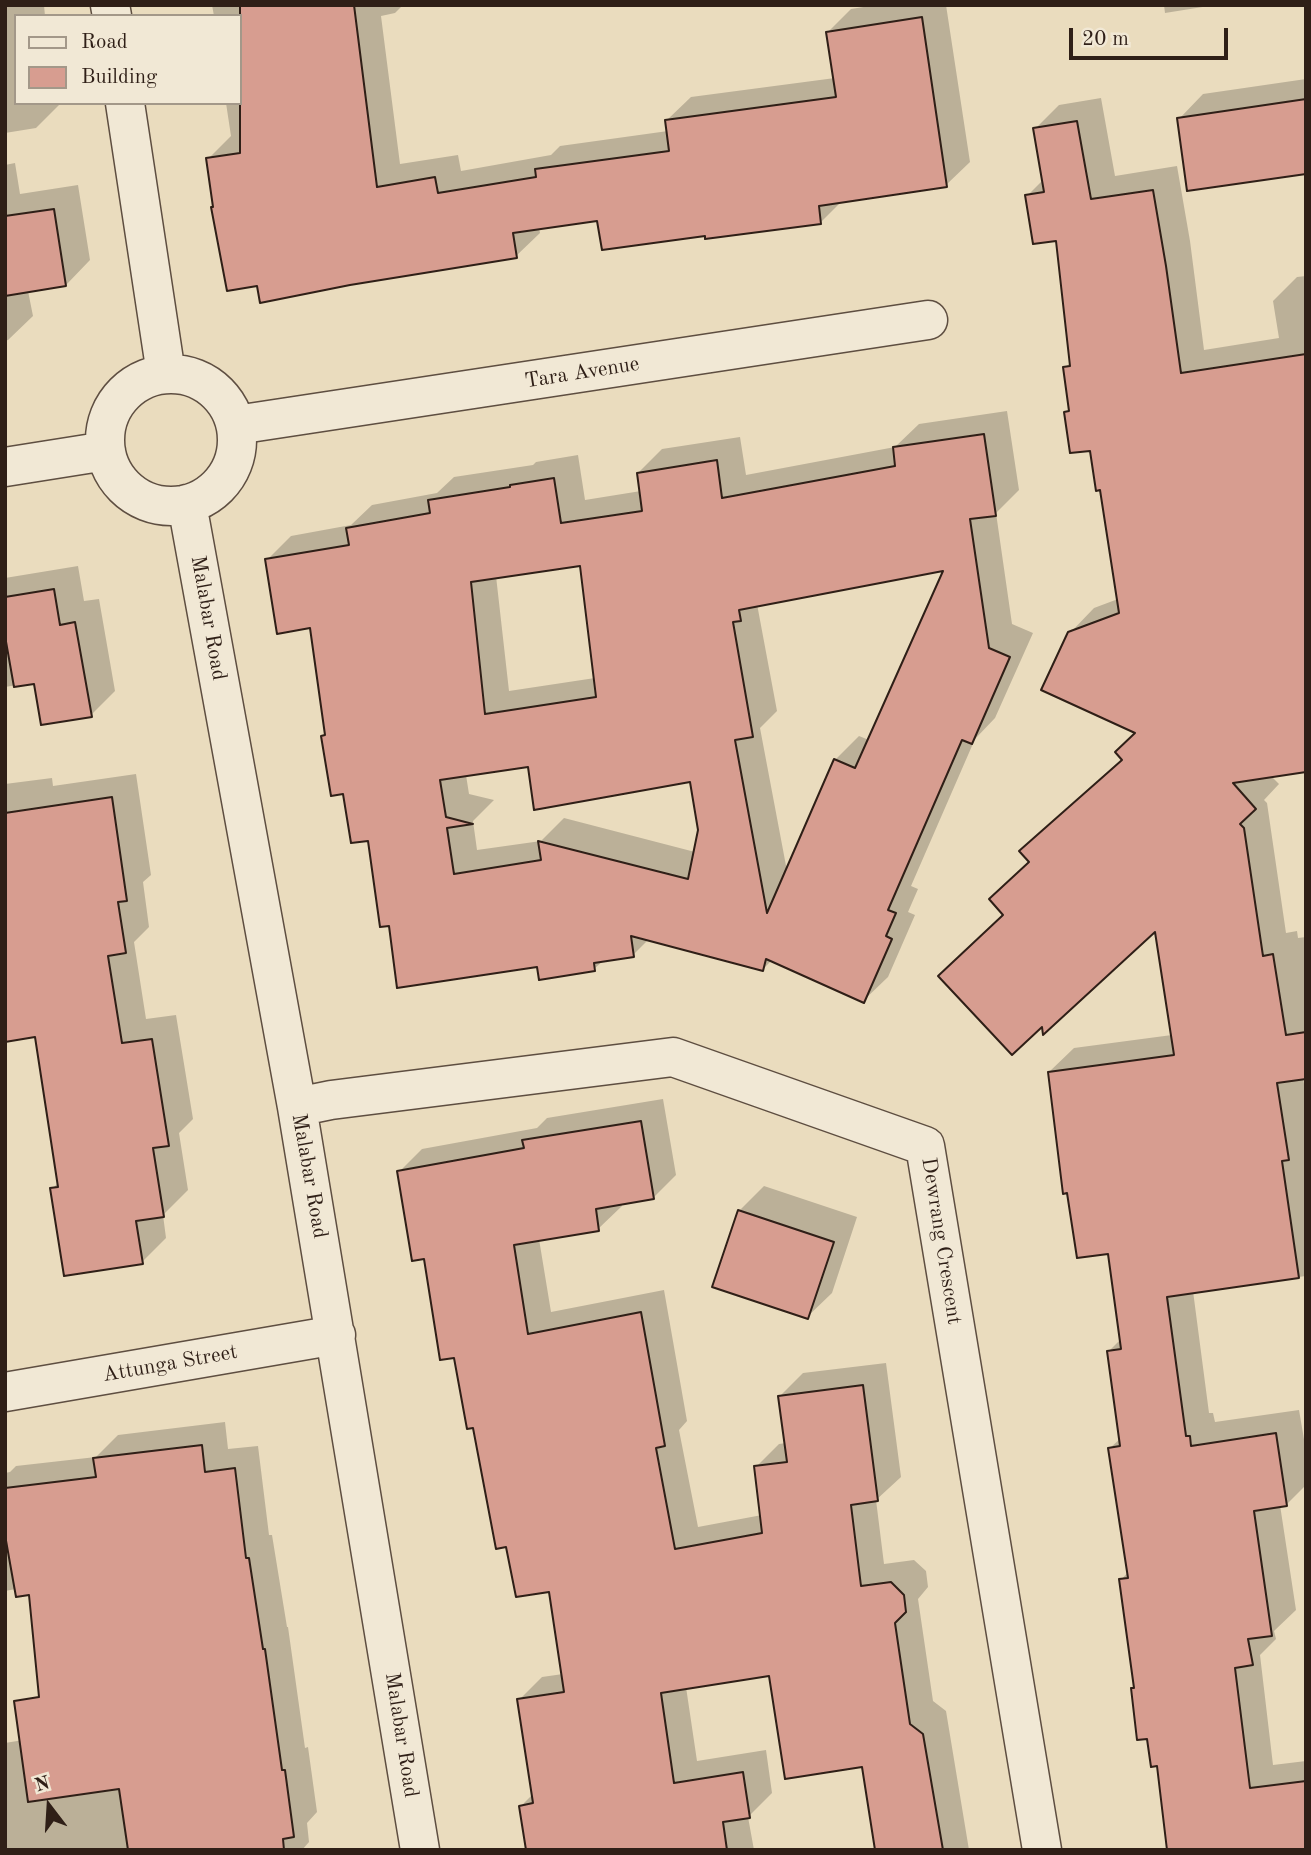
<!DOCTYPE html>
<style>
body{margin:0}
#map{position:relative;width:1311px;height:1855px;overflow:hidden;background:#eadcbe;font-family:"Old Standard TT",serif}
canvas{display:block}
.frame{position:absolute;inset:0;border:7px solid #2f1f17;pointer-events:none}
.legend{position:absolute;left:14px;top:14px;width:228px;height:91px;box-sizing:border-box;background:#f1e8d5;border:2px solid #a39889;margin:0;padding:9px 12px;list-style:none;font-size:21px;color:#2f1f17}
.legend li{display:flex;align-items:center;gap:14px;height:35px}
.legend b{width:35px;border:2px solid #a39889}
.north{position:absolute;left:14px;top:1771px;width:70px;height:70px;-webkit-text-stroke:5px #f1e8d5;paint-order:stroke;rotate:343deg;font-size:19px;font-weight:700;line-height:28px;text-align:center;color:#2f1f17}
.north::after{content:'';display:block;margin:auto;width:24px;height:32px;background:#2f1f17;clip-path:polygon(50% 0,100% 100%,50% 72%,0 100%)}
.scale{position:absolute;left:1069px;top:28px;width:159px;height:32px;box-sizing:border-box;border:4px solid #2f1f17;border-top:0;padding-left:9px;font-size:21px;line-height:24px;white-space:nowrap;color:#2f1f17;-webkit-text-stroke:5px #f1e8d5;paint-order:stroke}
</style>
<div id="map">
<canvas width="1311" height="1855"></canvas>
<div class="frame"></div>
<ul class="legend">
<li><b style="height:9px;background:#f1e8d5"></b>Road</li>
<li><b style="height:19px;background:#d79d90"></b>Building</li>
</ul>
<div class="north">N</div>
<div class="scale">20 m</div>
</div>
<script>
const g = document.querySelector('canvas').getContext('2d');
g.lineJoin = 'round';
function fillPath(path, color) { g.fillStyle = color; g.fill(path, 'evenodd'); }
function strokePath(path, color, width, dash) { g.strokeStyle = color; g.lineWidth = width; g.lineCap = dash ? 'butt' : 'round'; g.setLineDash(dash || []); g.stroke(path); }
function drawText(font, color, halo, rows, align = 'center') {
  g.font = font + ' "Old Standard TT",serif'; g.lineWidth = 6; g.setLineDash([]); g.textBaseline = 'middle'; g.strokeStyle = halo; g.fillStyle = color; for (const [text, x, y, turn = 0] of rows) {
    g.save(); g.translate(x, y); g.rotate((+turn || 0) * Math.PI / 180); g.textAlign = isNaN(turn) ? turn : align; if (halo) g.strokeText(text, 0, 0); g.fillText(text, 0, 0); g.restore();
  }
}
fillPath(new Path2D(`
 M 5,5 L 44,5 L 45,16 L 16,16 L 16,103 L 61,103 L 36,128 L 5,133 Z
 M 212,5 L 403,5 L 395,13 L 381,16 L 400,164 L 458,155 L 461,171 L 551,155 L 560,146 L 668,131 L 667,120 L 691,97 L 835,78 L 828,32 L 851,9 L 876,5 L 946,5 L 970,162 L 946,185 L 842,201 L 820,223 L 706,234 L 599,219 L 539,228 L 540,233 L 516,256 L 258,284 L 214,206 L 208,159 L 231,136 L 226,103 L 240,103 L 240,16 L 214,16 Z
 M 1164,5 L 1215,5 L 1165,13 Z
 M 1306,79 L 1306,172 L 1179,119 L 1203,94 Z
 M 1101,98 L 1115,176 L 1177,166 L 1190,241 L 1204,350 L 1279,338 L 1273,301 L 1297,277 L 1306,276 L 1306,771 L 1271,776 L 1279,784 L 1264,800 L 1267,803 L 1286,933 L 1297,931 L 1298,938 L 1306,937 L 1306,1077 L 1303,1078 L 1306,1095 L 1306,1276 L 1193,1291 L 1209,1413 L 1213,1413 L 1215,1422 L 1299,1410 L 1306,1451 L 1306,1485 L 1286,1505 L 1280,1505 L 1296,1610 L 1274,1631 L 1276,1639 L 1260,1655 L 1273,1765 L 1306,1761 L 1306,1850 L 1158,1764 L 1133,1689 L 1135,1686 L 1121,1580 L 1129,1571 L 1110,1448 L 1121,1438 L 1109,1351 L 1121,1339 L 1110,1252 L 1049,1072 L 1074,1048 L 1172,1035 L 1156,928 L 1005,914 L 1031,861 L 1022,851 L 1046,828 L 1123,758 L 1137,732 L 1070,633 L 1094,608 L 1118,599 L 1102,488 L 1091,449 L 1066,413 L 1070,409 L 1065,368 L 1071,362 L 1057,239 L 1027,196 L 1043,180 L 1035,129 L 1059,105 Z
 M 15,163 L 20,194 L 78,185 L 90,260 L 66,285 L 28,291 L 33,316 L 8,340 L 5,341 L 5,165 Z
 M 1007,411 L 1019,490 L 996,513 L 1012,624 L 1033,633 L 995,718 L 975,739 L 911,886 L 918,889 L 908,912 L 915,915 L 888,977 L 864,1000 L 772,960 L 763,969 L 649,939 L 633,955 L 604,960 L 594,969 L 539,965 L 390,924 L 369,839 L 344,792 L 323,736 L 326,733 L 311,626 L 267,560 L 291,536 L 351,525 L 372,505 L 437,493 L 454,477 L 533,465 L 536,462 L 578,455 L 585,500 L 641,491 L 638,473 L 662,449 L 740,437 L 746,475 L 895,447 L 919,424 ZM 582,564 L 595,678 L 509,691 L 496,576 ZM 946,568 L 869,740 L 859,736 L 835,760 L 787,871 L 760,728 L 777,711 L 757,604 ZM 530,765 L 692,780 L 699,830 L 695,852 L 564,818 L 541,841 L 477,850 L 473,821 L 494,800 L 469,794 L 466,775 Z
 M 78,566 L 84,601 L 99,599 L 115,691 L 91,715 L 35,682 L 5,687 L 5,578 Z
 M 136,774 L 151,875 L 143,882 L 149,927 L 134,942 L 146,1019 L 176,1015 L 193,1119 L 179,1133 L 188,1190 L 163,1215 L 166,1238 L 142,1262 L 52,1189 L 59,1182 L 37,1035 L 5,1040 L 5,784 L 52,778 L 53,786 Z
 M 663,1099 L 676,1175 L 653,1198 L 621,1203 L 622,1206 L 598,1229 L 539,1239 L 551,1312 L 664,1290 L 687,1421 L 679,1430 L 698,1527 L 762,1515 L 756,1467 L 779,1444 L 786,1443 L 780,1396 L 803,1373 L 886,1363 L 901,1477 L 876,1500 L 884,1564 L 914,1560 L 926,1571 L 928,1587 L 918,1599 L 933,1701 L 946,1711 L 969,1850 L 877,1850 L 864,1765 L 771,1674 L 686,1687 L 697,1761 L 766,1750 L 772,1793 L 748,1817 L 754,1850 L 542,1850 L 521,1806 L 533,1794 L 519,1700 L 542,1677 L 563,1674 L 550,1590 L 508,1545 L 455,1356 L 399,1172 L 422,1149 L 537,1128 L 547,1118 Z
 M 764,1186 L 857,1217 L 832,1293 L 807,1317 L 739,1211 Z
 M 225,1422 L 228,1449 L 258,1446 L 269,1535 L 272,1535 L 287,1627 L 288,1627 L 305,1748 L 308,1747 L 317,1812 L 307,1823 L 309,1842 L 302,1850 L 5,1850 L 5,1743 L 205,1710 L 30,1593 L 16,1589 L 5,1591 L 5,1473 L 10,1472 L 16,1466 L 96,1457 L 118,1435 Z`), '#0003');
const building = new Path2D(`
 M 240,5 L 354,5 L 377,187 L 435,177 L 438,193 L 536,177 L 535,169 L 669,151 L 665,120 L 836,97 L 826,32 L 922,17 L 947,187 L 819,206 L 821,224 L 705,239 L 705,236 L 602,250 L 597,221 L 513,233 L 517,258 L 350,285 L 260,303 L 257,286 L 227,291 L 211,207 L 213,207 L 206,158 L 240,153 Z
 M 1306,99 L 1306,174 L 1187,191 L 1177,118 Z
 M 1077,121 L 1091,199 L 1153,190 L 1166,266 L 1181,373 L 1306,354 L 1306,772 L 1233,783 L 1256,809 L 1240,824 L 1244,828 L 1263,956 L 1273,954 L 1286,1035 L 1306,1032 L 1306,1079 L 1277,1083 L 1289,1160 L 1282,1161 L 1299,1278 L 1167,1297 L 1186,1436 L 1190,1436 L 1191,1446 L 1276,1433 L 1287,1506 L 1254,1511 L 1272,1636 L 1248,1639 L 1253,1665 L 1235,1668 L 1250,1788 L 1306,1781 L 1306,1850 L 1167,1850 L 1157,1766 L 1151,1767 L 1147,1739 L 1137,1740 L 1131,1688 L 1134,1688 L 1119,1579 L 1128,1578 L 1108,1448 L 1120,1446 L 1107,1351 L 1121,1349 L 1108,1254 L 1077,1258 L 1067,1193 L 1063,1194 L 1048,1072 L 1174,1055 L 1155,932 L 1043,1035 L 1042,1027 L 1012,1055 L 938,976 L 1003,915 L 989,899 L 1029,862 L 1019,851 L 1122,760 L 1115,752 L 1135,733 L 1041,690 L 1068,632 L 1119,613 L 1100,490 L 1096,491 L 1090,451 L 1070,453 L 1064,412 L 1069,411 L 1063,367 L 1070,366 L 1056,241 L 1033,244 L 1025,195 L 1044,192 L 1033,128 Z
 M 54,209 L 66,286 L 5,296 L 5,216 Z
 M 984,434 L 996,516 L 970,519 L 989,648 L 1010,657 L 972,744 L 962,740 L 888,910 L 896,913 L 886,936 L 892,939 L 864,1003 L 766,959 L 763,971 L 631,936 L 634,957 L 594,963 L 595,971 L 539,980 L 537,967 L 397,988 L 389,926 L 380,927 L 368,841 L 351,843 L 343,794 L 331,796 L 321,736 L 325,735 L 310,628 L 277,634 L 265,559 L 349,545 L 346,528 L 430,513 L 428,500 L 510,487 L 510,485 L 554,478 L 561,523 L 642,511 L 637,473 L 717,460 L 722,498 L 895,466 L 893,447 ZM 580,566 L 596,697 L 485,714 L 471,582 ZM 943,571 L 855,768 L 834,759 L 767,913 L 735,740 L 753,737 L 733,622 L 741,621 L 739,610 ZM 528,767 L 534,810 L 690,782 L 698,830 L 688,879 L 538,841 L 541,860 L 454,874 L 447,828 L 473,824 L 446,817 L 440,780 Z
 M 54,589 L 60,625 L 75,622 L 92,717 L 41,725 L 34,684 L 14,687 L 5,636 L 5,597 Z
 M 112,797 L 127,901 L 118,902 L 126,953 L 108,956 L 122,1043 L 152,1039 L 169,1146 L 153,1148 L 164,1217 L 136,1221 L 143,1264 L 64,1276 L 50,1188 L 58,1187 L 35,1037 L 5,1042 L 5,813 Z
 M 641,1121 L 654,1199 L 596,1209 L 599,1231 L 514,1245 L 528,1334 L 641,1312 L 665,1446 L 656,1448 L 675,1549 L 762,1533 L 754,1466 L 787,1462 L 778,1396 L 863,1385 L 878,1501 L 851,1505 L 861,1586 L 891,1582 L 904,1595 L 906,1612 L 895,1623 L 910,1724 L 923,1734 L 943,1850 L 875,1850 L 862,1767 L 785,1779 L 769,1676 L 661,1693 L 674,1783 L 743,1772 L 750,1818 L 723,1822 L 727,1850 L 526,1850 L 519,1806 L 533,1803 L 517,1699 L 564,1692 L 549,1592 L 516,1597 L 506,1547 L 496,1549 L 473,1428 L 467,1429 L 454,1358 L 440,1360 L 424,1259 L 412,1261 L 397,1171 L 524,1148 L 522,1140 Z
 M 738,1210 L 834,1242 L 808,1319 L 712,1287 Z
 M 202,1445 L 205,1472 L 235,1468 L 246,1558 L 249,1558 L 263,1649 L 265,1649 L 282,1770 L 285,1770 L 294,1837 L 283,1839 L 284,1850 L 128,1850 L 119,1789 L 28,1802 L 14,1701 L 39,1697 L 29,1595 L 16,1597 L 5,1535 L 5,1488 L 96,1477 L 93,1458 Z`);
fillPath(building, '#d79d90');
strokePath(building, '#2f1f17', 2);
const minor = new Path2D(`
 M 110,5 L 112,16
 M 125,103 L 166,374
 M105 440a66 66 0 1 1 132 0a66 66 0 1 1-132 0Z
 M 236,425 L 928,320
 M 5,467 L 106,451
 M 187,504 L 297,1107 L 420,1850
 M 297,1107 L 331,1100 L 673,1057 L 925,1146 L 1042,1850
 M 5,1392 L 336,1335`);
strokePath(minor, '#5e4e41', 41);
strokePath(minor, '#f1e8d5', 38);
drawText('21px', '#2f1f17', '#f1e8d5', [
 ["Tara Avenue",582,373,-9],
 ["Malabar Road",208,618,80],
 ["Malabar Road",309,1176,80],
 ["Dewrang Crescent",941,1241,81],
 ["Attunga Street",170,1364,-10],
 ["Malabar Road",401,1735,81]
]);
</script>
